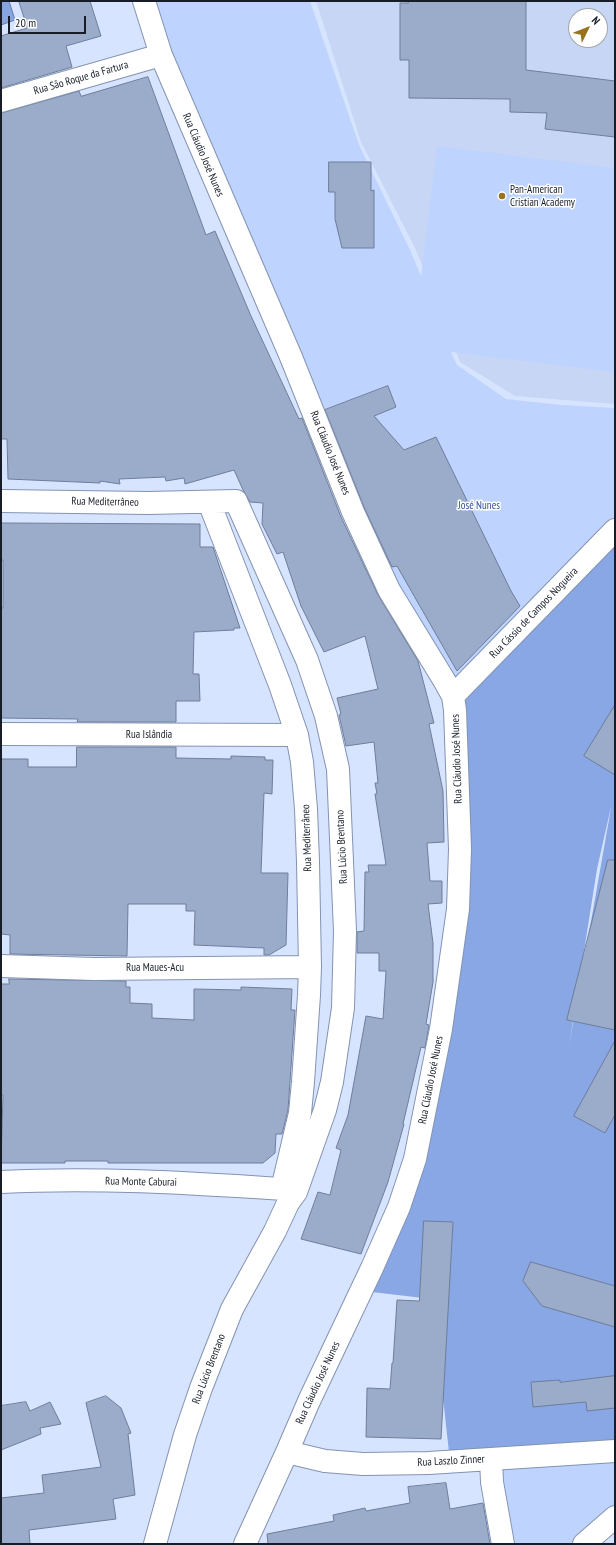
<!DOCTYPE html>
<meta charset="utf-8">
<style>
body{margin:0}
#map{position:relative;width:616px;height:1545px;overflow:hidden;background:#d7e4ff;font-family:"PT Sans Narrow",sans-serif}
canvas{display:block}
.frame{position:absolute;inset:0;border:2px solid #171d28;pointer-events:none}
.north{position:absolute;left:568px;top:8px;width:40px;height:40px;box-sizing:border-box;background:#fff;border:1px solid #a2a5a9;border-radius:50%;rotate:47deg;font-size:11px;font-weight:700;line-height:16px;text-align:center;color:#171d28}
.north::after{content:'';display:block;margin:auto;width:14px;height:18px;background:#98721d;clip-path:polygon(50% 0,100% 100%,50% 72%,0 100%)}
.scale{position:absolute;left:8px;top:16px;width:78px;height:18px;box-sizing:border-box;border:2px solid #171d28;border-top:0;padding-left:5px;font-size:12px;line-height:14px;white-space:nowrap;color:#171d28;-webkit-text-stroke:3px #fff;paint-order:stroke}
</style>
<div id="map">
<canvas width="616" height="1545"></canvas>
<div class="frame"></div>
<div class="north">N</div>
<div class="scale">20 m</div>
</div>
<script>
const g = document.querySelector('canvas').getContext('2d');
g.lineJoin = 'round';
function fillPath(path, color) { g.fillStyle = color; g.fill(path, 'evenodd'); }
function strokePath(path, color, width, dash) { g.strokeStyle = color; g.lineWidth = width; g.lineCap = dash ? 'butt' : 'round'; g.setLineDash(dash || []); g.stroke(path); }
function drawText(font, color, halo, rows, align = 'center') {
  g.font = font + ' "PT Sans Narrow",sans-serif'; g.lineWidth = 3; g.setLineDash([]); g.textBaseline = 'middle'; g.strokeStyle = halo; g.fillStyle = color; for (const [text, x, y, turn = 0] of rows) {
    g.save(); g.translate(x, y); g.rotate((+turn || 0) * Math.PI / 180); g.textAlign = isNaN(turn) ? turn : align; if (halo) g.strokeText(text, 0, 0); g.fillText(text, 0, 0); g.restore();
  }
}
fillPath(new Path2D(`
 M 316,1 L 615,1 L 615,404 L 515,396 L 460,362 L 416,250 L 361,142 ZM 576,16 L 600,16 L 600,40 L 576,40 Z`), '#c6d6f4');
fillPath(new Path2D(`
 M 150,1 L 310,1 L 359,145 L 410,250 L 421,276 L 437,146 L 615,168 L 615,372 L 451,352 L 457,365 L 506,399 L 561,405 L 615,408 L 615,526 L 456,689 L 390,578 Z
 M 615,1454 L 615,1513 L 580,1544 L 506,1544 L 494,1462 Z`), '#bed3fe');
fillPath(new Path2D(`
 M 615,536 L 615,1450 L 450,1461 L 432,1299 L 363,1291 L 378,1257 L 444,1016 L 455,697 ZM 611,807 L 611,808 L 569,1046 L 597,869 Z`), '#88a7e4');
const water = new Path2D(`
 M 1,1 L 9,1 L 15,20 L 1,25 Z`);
fillPath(water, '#86a5e1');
strokePath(water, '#657caa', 1);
const building = new Path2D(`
 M 19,1 L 90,1 L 101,36 L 66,46 L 72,67 L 1,88 L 1,36 L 27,28 Z
 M 408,1 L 526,1 L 526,70 L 615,81 L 615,137 L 545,129 L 547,113 L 510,112 L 510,99 L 409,98 L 409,60 L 400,60 L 400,3 L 408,3 Z
 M 148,77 L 206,235 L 215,231 L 251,316 L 299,419 L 302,418 L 341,517 L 378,595 L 418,661 L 434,723 L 429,724 L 443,791 L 444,842 L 427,843 L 430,881 L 442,881 L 442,903 L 428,904 L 433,943 L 433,982 L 426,1024 L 429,1025 L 425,1048 L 421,1047 L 403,1124 L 404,1124 L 388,1182 L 361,1254 L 301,1239 L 318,1192 L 330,1195 L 341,1150 L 336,1148 L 348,1115 L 366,1016 L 383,1019 L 386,971 L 379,971 L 379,953 L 357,953 L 357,932 L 364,931 L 365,872 L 369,872 L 368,865 L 386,865 L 375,794 L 377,794 L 375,783 L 378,783 L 374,742 L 346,746 L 339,715 L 341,714 L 337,698 L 378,689 L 365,636 L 324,652 L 301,606 L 283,552 L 277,554 L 262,524 L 263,503 L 250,502 L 244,492 L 234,470 L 185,484 L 184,478 L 166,481 L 165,477 L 119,479 L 120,484 L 100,481 L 100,483 L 8,479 L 7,439 L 1,439 L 1,113 L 79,91 L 81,96 Z
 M 329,162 L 371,162 L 371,191 L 374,190 L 374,248 L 342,248 L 335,219 L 335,192 L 329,192 Z
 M 388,386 L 396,407 L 374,416 L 404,450 L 436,437 L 511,591 L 520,606 L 457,671 L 397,566 L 392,567 L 364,507 L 325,410 Z
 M 1,523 L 200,524 L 200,547 L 213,547 L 240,628 L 234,628 L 234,630 L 194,632 L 193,674 L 199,674 L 200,701 L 176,701 L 176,722 L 77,722 L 78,719 L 1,718 L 1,608 L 3,608 L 3,560 L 1,560 Z
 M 615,705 L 615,775 L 584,756 Z
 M 77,747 L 176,747 L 176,758 L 231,759 L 231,756 L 265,757 L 265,760 L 273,760 L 272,794 L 264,793 L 261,873 L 288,873 L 286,945 L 269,955 L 264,955 L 264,948 L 194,945 L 195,911 L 186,911 L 186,904 L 128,904 L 127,956 L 10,954 L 10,935 L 1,934 L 1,759 L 28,759 L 28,767 L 76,767 Z
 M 608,860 L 615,860 L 615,1030 L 567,1020 Z
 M 9,979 L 126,981 L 126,987 L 130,987 L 130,1003 L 152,1004 L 152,1018 L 194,1020 L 194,989 L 241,990 L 241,987 L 292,989 L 291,1010 L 295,1010 L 288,1110 L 282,1134 L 276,1134 L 275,1153 L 263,1163 L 108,1163 L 108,1161 L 65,1161 L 65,1163 L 1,1163 L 3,1095 L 1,1095 L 1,984 L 9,984 Z
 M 615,1041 L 615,1115 L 605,1133 L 574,1116 Z
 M 424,1221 L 453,1222 L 441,1439 L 366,1437 L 367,1388 L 390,1389 L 392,1363 L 393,1363 L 397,1300 L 419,1301 Z
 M 531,1262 L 615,1286 L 615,1327 L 542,1306 L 523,1281 Z
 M 615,1376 L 615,1408 L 587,1411 L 586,1402 L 533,1407 L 531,1382 L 560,1380 L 560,1382 Z
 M 106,1396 L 121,1408 L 131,1433 L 128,1434 L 135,1495 L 113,1499 L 116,1519 L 29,1530 L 30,1544 L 1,1544 L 1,1498 L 44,1493 L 42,1475 L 101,1467 L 86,1403 Z
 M 26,1402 L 30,1411 L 50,1402 L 61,1424 L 40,1428 L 41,1434 L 1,1450 L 1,1406 Z
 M 446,1483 L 450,1509 L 483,1503 L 490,1544 L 268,1544 L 267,1534 L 334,1521 L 333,1515 L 365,1508 L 366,1511 L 410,1503 L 408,1487 Z`);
fillPath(building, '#9baccb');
strokePath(building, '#6e7d9b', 1);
const minor = new Path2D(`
 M 144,1 L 161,55 L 291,357 L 353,512 L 389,590 L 444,680 L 453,696 L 455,710 L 460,849 L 458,909 L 441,1029 L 415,1159 L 399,1207 L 372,1268 L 309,1401 L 287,1452 L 245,1544
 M 1,101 L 161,55
 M 1,501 L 148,503 L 236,501 L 307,660 L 326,716 L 338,769 L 345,931 L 343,1008 L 332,1082 L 325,1110 L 296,1192 L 288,1203 L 275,1231 L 232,1309 L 201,1388 L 185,1435 L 155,1544
 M 209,502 L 280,685 L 297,735 L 302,762 L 306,809 L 308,862 L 310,967 L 309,995 L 303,1082 L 300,1113 L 282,1189
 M 453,696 L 615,530
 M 1,734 L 297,735
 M 1,966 L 94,969 L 310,967
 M 1,1182 C 95,1177 188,1183 282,1189 L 295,1191
 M 287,1452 L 325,1461 L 363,1464 L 429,1463 L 615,1451
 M 491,1459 L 492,1482 L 503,1544
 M 584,1544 L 615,1517`);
strokePath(minor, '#8393b1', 24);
strokePath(minor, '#fff', 22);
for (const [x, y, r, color] of [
 [502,196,4,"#98721d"]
]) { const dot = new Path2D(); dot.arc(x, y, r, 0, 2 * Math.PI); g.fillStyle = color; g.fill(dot); strokePath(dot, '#fff', 1.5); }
drawText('11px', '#171d28', '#fff', [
 ["Rua São Roque da Fartura",81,78,-16],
 ["Rua Cláudio José Nunes",203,155,67],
 ["Rua Cláudio José Nunes",330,453,68],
 ["Rua Mediterrâneo",105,502,1],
 ["Rua Cássio de Campos Nogueira",534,613,-46],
 ["Rua Islândia",149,735],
 ["Rua Cláudio José Nunes",457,759,-92],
 ["Rua Mediterrâneo",307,838,-92],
 ["Rua Lúcio Brentano",342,847,-93],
 ["Rua Maues-Acu",155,968],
 ["Rua Cláudio José Nunes",431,1080,-79],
 ["Rua Monte Caburai",141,1182,1],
 ["Rua Lúcio Brentano",209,1369,-69],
 ["Rua Cláudio José Nunes",318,1383,-65],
 ["Rua Laszlo Zinner",451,1461,-3]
]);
drawText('11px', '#171d28', '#fff', [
 ["Pan-American",510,190],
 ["Cristian Academy",510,203]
], 'left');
drawText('11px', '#2e4f98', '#fff', [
 ["José Nunes",479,506]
]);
</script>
